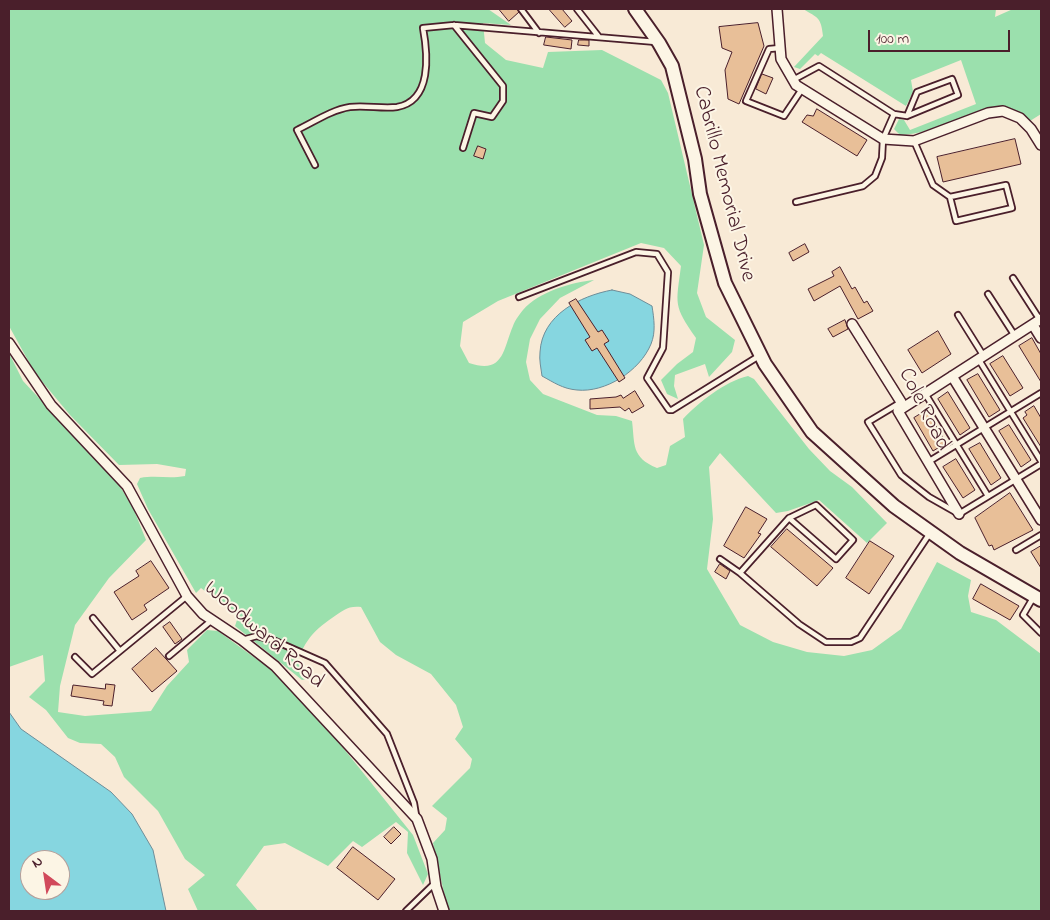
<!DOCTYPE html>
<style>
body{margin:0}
#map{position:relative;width:1050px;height:920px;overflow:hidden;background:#f8ead6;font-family:"Indie Flower",sans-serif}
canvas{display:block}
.frame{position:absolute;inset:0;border:10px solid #4a1f2b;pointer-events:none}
.north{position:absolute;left:20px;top:850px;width:50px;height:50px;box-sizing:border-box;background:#fcf5e5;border:1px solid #b59f9b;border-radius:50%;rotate:329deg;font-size:14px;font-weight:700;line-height:20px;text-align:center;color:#4a1f2b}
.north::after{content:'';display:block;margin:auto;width:18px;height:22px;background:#d1495b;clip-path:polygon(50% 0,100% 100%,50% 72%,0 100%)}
.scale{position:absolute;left:868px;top:30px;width:142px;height:22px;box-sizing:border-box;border:2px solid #4a1f2b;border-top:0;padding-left:6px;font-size:15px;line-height:18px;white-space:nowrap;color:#4a1f2b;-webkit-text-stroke:4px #fcf5e5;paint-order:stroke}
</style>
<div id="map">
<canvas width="1050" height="920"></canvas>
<div class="frame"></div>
<div class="north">N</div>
<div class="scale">100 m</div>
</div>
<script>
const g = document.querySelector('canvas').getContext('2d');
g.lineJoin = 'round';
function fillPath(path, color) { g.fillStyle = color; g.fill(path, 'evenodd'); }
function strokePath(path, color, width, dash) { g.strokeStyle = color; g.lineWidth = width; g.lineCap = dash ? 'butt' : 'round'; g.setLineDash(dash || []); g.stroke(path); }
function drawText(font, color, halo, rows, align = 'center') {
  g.font = font + ' "Indie Flower",sans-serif'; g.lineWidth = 4; g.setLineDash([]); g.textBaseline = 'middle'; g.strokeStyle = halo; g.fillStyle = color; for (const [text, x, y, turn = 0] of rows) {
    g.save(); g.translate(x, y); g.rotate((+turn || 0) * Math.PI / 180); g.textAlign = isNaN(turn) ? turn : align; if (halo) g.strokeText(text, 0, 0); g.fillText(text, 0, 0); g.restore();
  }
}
fillPath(new Path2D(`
 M 9,9 L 488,9 L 511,25 L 483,23 L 485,43 L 506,60 L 543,68 L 548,52 L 602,50 L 661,80 L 668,93 L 704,245 L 697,293 L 706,317 L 735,340 L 732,352 L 709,377 L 705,364 L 675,375 L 674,386 L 678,399 L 667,394 L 661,380 L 677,364 L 693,352 L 696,338 C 673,305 676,305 681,266 L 664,248 L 641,243 L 498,301 L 463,322 L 460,346 L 469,363 C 504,375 503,349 513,326 C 515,320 520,314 523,310 C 538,292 572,282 594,280 L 560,298 L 540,319 L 530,339 L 526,362 L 530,380 L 543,394 L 597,415 L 616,416 L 632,421 C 635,445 631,457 657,468 L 666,465 L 670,446 L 685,437 L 683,419 C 699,402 724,382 748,376 L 754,379 L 809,449 L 830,471 L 852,487 L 887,523 L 867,543 L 819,500 L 788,511 L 776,513 L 720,453 L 709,467 L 713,519 L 707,569 L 740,625 L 773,642 L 807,652 L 844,656 L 872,650 L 901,629 L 937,562 L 971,580 L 968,596 L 971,612 L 996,620 L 1041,654 L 1041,911 L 448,911 L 433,843 L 445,830 L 447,818 L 432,806 L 470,768 L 472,759 L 455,739 L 463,727 L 456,705 L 431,674 L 396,655 L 380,642 L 361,607 C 346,606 345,610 332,618 C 312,632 307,639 297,661 L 306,679 L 302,680 L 235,626 L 238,617 L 201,588 L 196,593 L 148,509 L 137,484 L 140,478 C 156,475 169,479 185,476 L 186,469 L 157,464 L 119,465 L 70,415 L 35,373 L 9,326 Z
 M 803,9 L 996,9 L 995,17 L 1013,9 L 1041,9 L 1041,114 L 1030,121 C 981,90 947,135 900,135 L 894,129 L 899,119 L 904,120 L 910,130 L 976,104 L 961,60 L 911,80 L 913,92 L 906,106 L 821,53 L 818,56 L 815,54 L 800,69 L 794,67 L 823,36 C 821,17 818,18 803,9 Z
 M 9,353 L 23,381 L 117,481 L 134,510 L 146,540 L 109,578 L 75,625 L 60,686 L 58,712 L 85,716 L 151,711 L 167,686 L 189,662 L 187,650 L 207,630 L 218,631 L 277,674 L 320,719 L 413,835 L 428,874 L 423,885 L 407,853 L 408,832 L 396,822 L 362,847 L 353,841 L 328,866 L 285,843 L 264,846 L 236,885 L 258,911 L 198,911 L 188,889 L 205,875 L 185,859 L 158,811 L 124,777 L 115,757 L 101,744 L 80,743 L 68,738 L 46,710 L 29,697 L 45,681 L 43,655 L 9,667 Z`), '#9be0ad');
const water = new Path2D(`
 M 612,290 L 630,294 L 652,306 C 654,319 656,332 651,344 C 640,371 605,393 577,390 C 563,389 553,382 542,376 C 541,368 539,360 540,352 C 542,315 580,296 612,290 Z
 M 9,712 L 21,729 L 111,792 L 132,814 L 153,850 L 166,911 L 9,911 ZM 30,860 L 60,860 L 60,890 L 30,890 Z`);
fillPath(water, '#86d6e0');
strokePath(water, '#6e8d98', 1);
const building = new Path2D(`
 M 499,9 L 517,9 L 519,12 L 509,21 Z
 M 549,9 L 562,9 L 572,21 L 565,27 Z
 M 758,23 L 764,46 L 739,104 L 728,99 L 725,70 L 732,52 L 722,48 L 719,27 Z
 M 546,37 L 572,40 L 571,49 L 544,45 Z
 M 579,40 L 589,40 L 589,46 L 578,45 Z
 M 762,74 L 773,78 L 766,94 L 756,89 Z
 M 817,109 L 867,140 L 857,156 L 802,122 L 807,115 L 813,116 Z
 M 1015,139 L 1021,164 L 943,182 L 937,157 Z
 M 478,146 L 486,149 L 483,159 L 474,156 Z
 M 805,244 L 809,252 L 793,261 L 789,253 Z
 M 840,267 L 852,289 L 855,287 L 864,303 L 867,301 L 873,311 L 858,319 L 840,286 L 814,301 L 808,289 L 834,276 L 832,272 Z
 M 576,299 L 598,332 L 602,330 L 609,341 L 604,344 L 625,378 L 619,382 L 597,348 L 592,351 L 585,340 L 590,337 L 569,303 Z
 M 845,320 L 848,329 L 833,337 L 828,329 Z
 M 938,331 L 951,354 L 922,373 L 908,350 Z
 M 1032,338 L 1041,354 L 1041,382 L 1019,346 Z
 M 1003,356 L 1023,388 L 1010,396 L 990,364 Z
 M 978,374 L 1000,410 L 989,417 L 967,380 Z
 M 635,391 L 644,406 L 632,413 L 629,408 L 625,411 L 620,407 L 590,409 L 590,399 L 616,397 L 621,395 L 623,398 Z
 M 948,392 L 970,428 L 960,435 L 938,399 Z
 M 1034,406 L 1041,418 L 1041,447 L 1023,418 L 1027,415 L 1025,412 Z
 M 927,410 L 946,443 L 933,451 L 914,418 Z
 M 1009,425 L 1031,460 L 1021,467 L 999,431 Z
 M 980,443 L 1001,478 L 991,485 L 969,449 Z
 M 956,459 L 975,490 L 963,498 L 943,467 Z
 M 1010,493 L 1033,530 L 994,550 L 992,545 L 989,546 L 975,518 Z
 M 746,507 L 767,519 L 758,533 L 761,534 L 744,558 L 724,546 Z
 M 787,529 L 833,568 L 817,586 L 771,547 Z
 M 870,541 L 894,556 L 869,594 L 846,578 Z
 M 1041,546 L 1041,568 L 1031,552 Z
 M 151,561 L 169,588 L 144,605 L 147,610 L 132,620 L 114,592 L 139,576 L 136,571 Z
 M 720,564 L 730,571 L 726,579 L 715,572 Z
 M 981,584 L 1019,606 L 1010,620 L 973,599 Z
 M 170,622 L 182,639 L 175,644 L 163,627 Z
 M 156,648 L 177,671 L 152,692 L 132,669 Z
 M 106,684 L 115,685 L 112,706 L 103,705 L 104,701 L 71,696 L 73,685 L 105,689 Z
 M 394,827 L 401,834 L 391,844 L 384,837 Z
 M 353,847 L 395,879 L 378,900 L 337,868 Z`);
fillPath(building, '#e8bf98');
strokePath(building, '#4a1f2b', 1);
const service = new Path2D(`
 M 521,9 L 539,33
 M 577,9 L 599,37
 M 454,25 L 503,86 L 503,101 L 492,117 L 474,113 L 463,148
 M 780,48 L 769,49 L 746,101 L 784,116 L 802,89
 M 793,80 L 819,66 L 894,114 L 907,116 L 958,95 L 952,79 L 917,92 L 907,116
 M 914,141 L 933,185 L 950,197 L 1006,185 L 1012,208 L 956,221 L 950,197
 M 315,165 L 297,130 C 314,122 331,110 350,107 C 366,105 382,109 397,107 C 432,101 428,55 423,28 L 454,25 L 656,42
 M 796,202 L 863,186 L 875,176 L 882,158 L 883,139 L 894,114
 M 1013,278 L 1040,320
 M 988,294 L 1015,336
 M 519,297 L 636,252 L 657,254 L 668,272 L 663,348 L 647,378 L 669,410 L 672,410 L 759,356
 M 958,315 L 983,355
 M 979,360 L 1041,461
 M 926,395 L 988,496
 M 898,404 L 868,422 L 901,475 L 929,497 L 959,514 L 1041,464
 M 928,462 L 1041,393
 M 1016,550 L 1041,535
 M 720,559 L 740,573 L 799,624 L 826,642 L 851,642 L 860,638 L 930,533
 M 740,573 L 789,518 L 816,505 L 853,540 L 836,559 L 789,518
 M 1033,598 L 1023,615 L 1041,633
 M 93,618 L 120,651
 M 242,640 L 257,636 L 273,640 L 325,663 L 387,734 L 414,803 L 416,815
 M 169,656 L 212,620
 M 75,657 L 92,674 L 187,596
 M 406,911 L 435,883`);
const minor = new Path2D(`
 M 777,9 L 781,59 L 796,85 L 883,139 L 914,141 L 988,113 L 1003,111 L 1020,118 L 1031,129 L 1041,145
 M 852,324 L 901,402 L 898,411 L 959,514
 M 1033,325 L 1041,338
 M 9,343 L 51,405 L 127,486 L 187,596 L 203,614 L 242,640 L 275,666 L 417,819 L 432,859 L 436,887 L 444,911
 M 952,376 L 1041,520
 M 898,411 L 1041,319`);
const secondary = new Path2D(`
 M 635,9 L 659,43 L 672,66 L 695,159 L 700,194 L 725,283 L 765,364 L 812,432 L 894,506 L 960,553 L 1041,600`);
strokePath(service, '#4a1f2b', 8);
strokePath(minor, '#4a1f2b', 12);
strokePath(secondary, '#4a1f2b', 16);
strokePath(service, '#fcf5e5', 4.5);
strokePath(minor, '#fcf5e5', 9);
strokePath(secondary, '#fcf5e5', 12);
drawText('22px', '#4a1f2b', '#fcf5e5', [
 ["Cabrillo Memorial Drive",723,184,76],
 ["Cole Road",923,410,63],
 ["Woodward Road",263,636,41]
]);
</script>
